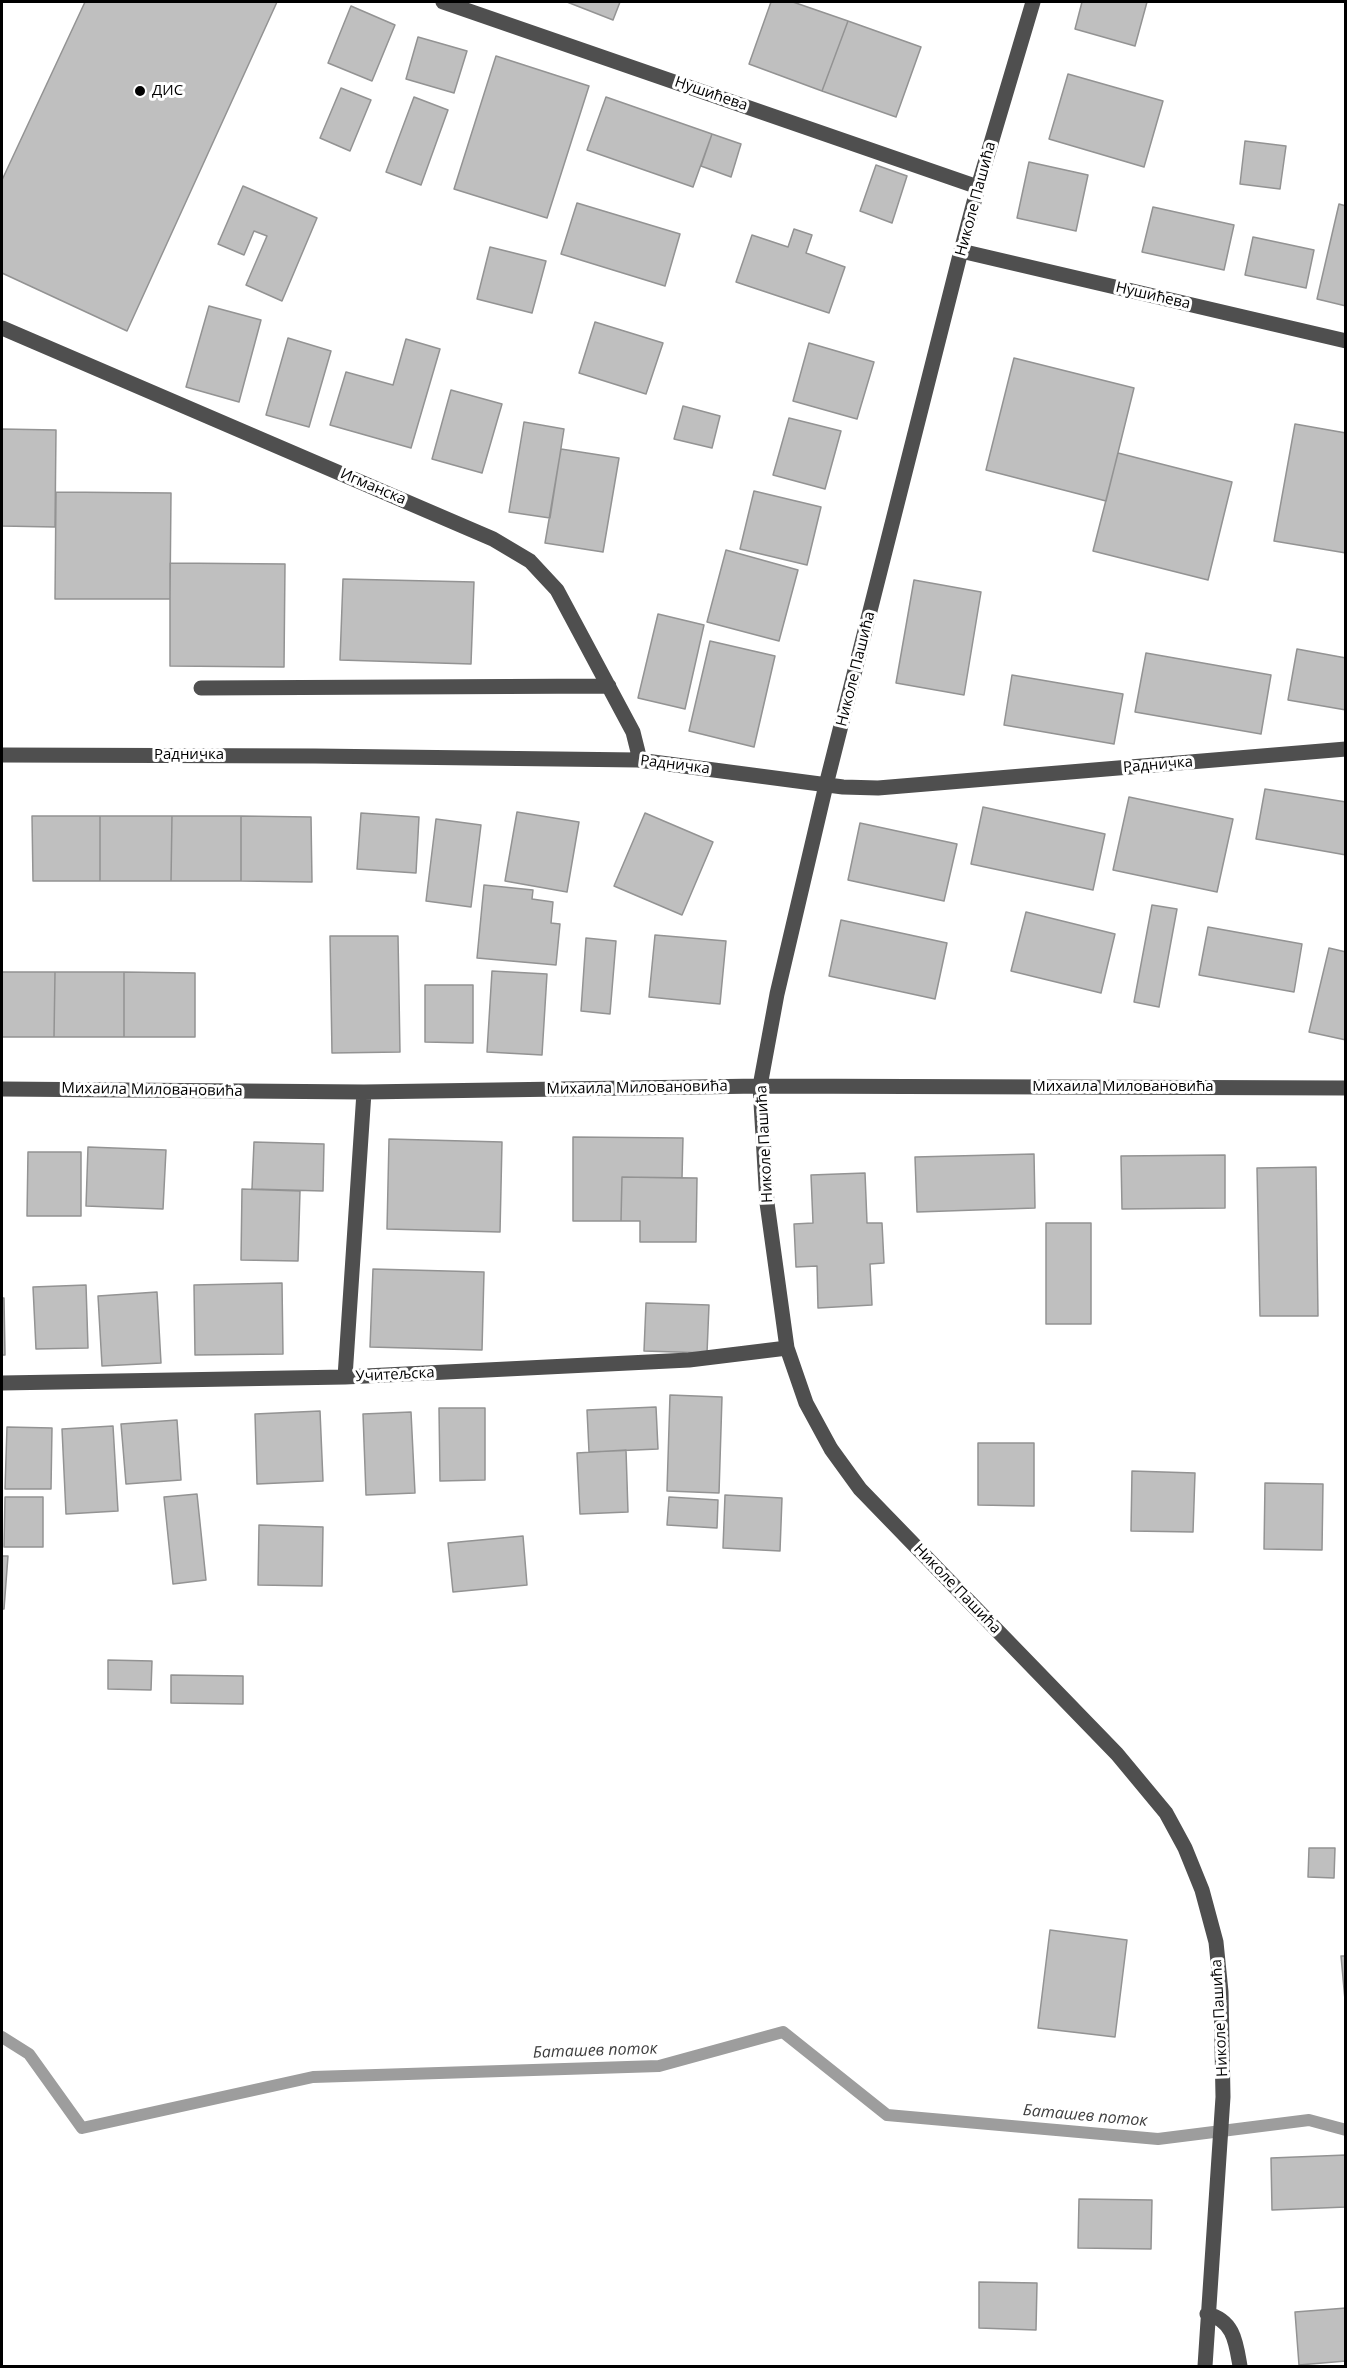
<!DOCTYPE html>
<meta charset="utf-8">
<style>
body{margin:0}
#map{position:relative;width:1347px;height:2368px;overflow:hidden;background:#fff;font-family:"Open Sans",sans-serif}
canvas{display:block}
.frame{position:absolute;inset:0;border:3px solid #000;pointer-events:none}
</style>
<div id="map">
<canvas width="1347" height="2368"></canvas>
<div class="frame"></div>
</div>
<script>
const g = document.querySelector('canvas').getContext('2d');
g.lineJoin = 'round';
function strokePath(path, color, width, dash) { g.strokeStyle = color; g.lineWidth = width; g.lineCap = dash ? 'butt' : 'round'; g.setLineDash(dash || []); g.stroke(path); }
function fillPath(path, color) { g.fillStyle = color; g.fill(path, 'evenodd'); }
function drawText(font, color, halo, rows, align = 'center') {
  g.font = font + ' "Open Sans",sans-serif'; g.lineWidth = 6; g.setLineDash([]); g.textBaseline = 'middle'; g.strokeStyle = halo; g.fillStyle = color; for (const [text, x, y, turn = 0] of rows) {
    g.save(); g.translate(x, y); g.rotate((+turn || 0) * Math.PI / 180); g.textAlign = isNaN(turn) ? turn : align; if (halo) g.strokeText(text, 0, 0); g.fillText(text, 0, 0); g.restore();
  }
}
strokePath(new Path2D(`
 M 2,2037 L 29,2054 L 82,2128 L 313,2077 L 659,2066 L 783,2032 L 887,2115 L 1158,2139 L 1309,2120 L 1346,2130`), '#9d9d9d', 12);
const building = new Path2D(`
 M 85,2 L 277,2 L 127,331 L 2,273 L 2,180 Z
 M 567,2 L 620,2 L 613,20 Z
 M 771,2 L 793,2 L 848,21 L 822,91 L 749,64 Z
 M 1082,2 L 1147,2 L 1135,46 L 1075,29 Z
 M 351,6 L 395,25 L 372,81 L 328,63 Z
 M 848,21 L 921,47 L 896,117 L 822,91 Z
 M 418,37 L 467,51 L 454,93 L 406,79 Z
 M 496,56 L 589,86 L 547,218 L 454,189 Z
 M 1068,74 L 1163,101 L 1144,167 L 1049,139 Z
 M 341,88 L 371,100 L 350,151 L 320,138 Z
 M 414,97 L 448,110 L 421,185 L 386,172 Z
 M 606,97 L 712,134 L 693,187 L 587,150 Z
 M 712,134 L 741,144 L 731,177 L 701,166 Z
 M 1245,141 L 1286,146 L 1280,189 L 1240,184 Z
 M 1029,162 L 1088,175 L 1076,231 L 1017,218 Z
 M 876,165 L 907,176 L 892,223 L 860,211 Z
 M 243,186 L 317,218 L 282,301 L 246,285 L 267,236 L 254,231 L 244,255 L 218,244 Z
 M 577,203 L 680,234 L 665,286 L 561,254 Z
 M 1339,204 L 1346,206 L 1346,306 L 1317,299 Z
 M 1153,207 L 1234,225 L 1224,270 L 1142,252 Z
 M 794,229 L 812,235 L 806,253 L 845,267 L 829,313 L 736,282 L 752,235 L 788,247 Z
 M 1253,237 L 1314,250 L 1306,288 L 1245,275 Z
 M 490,247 L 546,261 L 532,313 L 477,299 Z
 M 209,306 L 261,320 L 239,402 L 186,387 Z
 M 595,322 L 663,343 L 646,394 L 579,373 Z
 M 288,338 L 331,351 L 309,427 L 266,415 Z
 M 406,339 L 440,349 L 411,448 L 330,425 L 346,372 L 393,385 Z
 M 809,343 L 874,362 L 857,419 L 793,401 Z
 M 1014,358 L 1134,388 L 1106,501 L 986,470 Z
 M 451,390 L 502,404 L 482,473 L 432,459 Z
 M 683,406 L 720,416 L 712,448 L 674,439 Z
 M 789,418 L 841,431 L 825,489 L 773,475 Z
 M 524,422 L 564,429 L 550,518 L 509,512 Z
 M 1295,424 L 1346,433 L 1346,553 L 1274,541 Z
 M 2,429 L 56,430 L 55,527 L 2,526 Z
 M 561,449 L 619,458 L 603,552 L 545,543 Z
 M 1118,453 L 1232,482 L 1208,580 L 1093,551 Z
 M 754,491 L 821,507 L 807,565 L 740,549 Z
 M 56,492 L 171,493 L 170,599 L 55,599 Z
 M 726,550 L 798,570 L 779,641 L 707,622 Z
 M 170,563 L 285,564 L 284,667 L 170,666 Z
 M 343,579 L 474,582 L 471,664 L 340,660 Z
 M 914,580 L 981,592 L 964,695 L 896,683 Z
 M 658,614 L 704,625 L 685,709 L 638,698 Z
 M 710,641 L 775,656 L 754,747 L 689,731 Z
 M 1297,649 L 1346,658 L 1346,710 L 1288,700 Z
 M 1146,653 L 1271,675 L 1261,734 L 1135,712 Z
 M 1012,675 L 1123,694 L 1114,744 L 1004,725 Z
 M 1265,789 L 1346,802 L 1346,855 L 1256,839 Z
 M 1129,797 L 1233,819 L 1217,892 L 1113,870 Z
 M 983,807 L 1105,834 L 1093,890 L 971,864 Z
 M 517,812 L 579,822 L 567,892 L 505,881 Z
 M 361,813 L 419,817 L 416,873 L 357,869 Z
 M 645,813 L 713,842 L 682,915 L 614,886 Z
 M 32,816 L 100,816 L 100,881 L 33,881 Z
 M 100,816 L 172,816 L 171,881 L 100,881 Z
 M 172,816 L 241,816 L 241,881 L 171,881 Z
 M 241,816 L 311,817 L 312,882 L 241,881 Z
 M 436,819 L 481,825 L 471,907 L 426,901 Z
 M 860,823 L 957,844 L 944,901 L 848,880 Z
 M 484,885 L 533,890 L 532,899 L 553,902 L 551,923 L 560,924 L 556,965 L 477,958 Z
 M 1152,905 L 1177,909 L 1159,1007 L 1134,1002 Z
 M 1026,912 L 1115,934 L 1101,993 L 1011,971 Z
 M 841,920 L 947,943 L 935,999 L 829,976 Z
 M 1208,927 L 1302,944 L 1294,992 L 1199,975 Z
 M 655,935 L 726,941 L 720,1004 L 649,997 Z
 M 330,936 L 398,936 L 400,1052 L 332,1053 Z
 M 586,938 L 616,941 L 610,1014 L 581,1011 Z
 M 1329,948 L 1346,952 L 1346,1040 L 1309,1032 Z
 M 492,971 L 547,974 L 542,1055 L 487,1052 Z
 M 2,972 L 55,972 L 54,1037 L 2,1037 Z
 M 55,972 L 124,972 L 124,1037 L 54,1037 Z
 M 124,972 L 195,973 L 195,1037 L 124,1037 Z
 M 425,985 L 473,985 L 473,1043 L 425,1042 Z
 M 573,1137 L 683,1138 L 682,1178 L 622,1177 L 621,1221 L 573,1221 Z
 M 389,1139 L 502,1142 L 500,1232 L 387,1229 Z
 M 254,1142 L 324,1144 L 323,1191 L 252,1189 Z
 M 88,1147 L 166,1150 L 163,1209 L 86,1206 Z
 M 28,1152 L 81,1152 L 81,1216 L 27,1216 Z
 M 1034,1154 L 1035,1208 L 917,1212 L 915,1157 Z
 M 1225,1155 L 1225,1208 L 1122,1209 L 1121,1156 Z
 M 1316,1167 L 1318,1316 L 1260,1316 L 1257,1168 Z
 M 865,1173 L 867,1223 L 882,1223 L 884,1263 L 870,1264 L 872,1305 L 818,1308 L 817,1266 L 796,1267 L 794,1224 L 813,1223 L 811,1175 Z
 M 622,1177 L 697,1178 L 696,1242 L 640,1242 L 640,1221 L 621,1221 Z
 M 242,1189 L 300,1191 L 298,1261 L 241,1260 Z
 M 1046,1223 L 1091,1223 L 1091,1324 L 1046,1324 Z
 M 373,1269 L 484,1272 L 482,1350 L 370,1347 Z
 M 282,1283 L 283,1354 L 195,1355 L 194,1285 Z
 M 86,1285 L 88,1348 L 36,1349 L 33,1287 Z
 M 157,1292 L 161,1363 L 102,1366 L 98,1296 Z
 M 2,1298 L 4,1298 L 5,1355 L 2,1355 Z
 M 646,1303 L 709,1305 L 707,1353 L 644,1351 Z
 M 670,1395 L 722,1397 L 719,1493 L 667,1491 Z
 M 656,1407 L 658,1449 L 589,1452 L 587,1410 Z
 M 439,1408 L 485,1408 L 485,1480 L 440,1481 Z
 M 320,1411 L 323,1481 L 257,1484 L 255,1414 Z
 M 411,1412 L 415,1493 L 366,1495 L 363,1414 Z
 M 177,1420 L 181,1480 L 126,1484 L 121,1424 Z
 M 113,1426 L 118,1511 L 66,1514 L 62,1429 Z
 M 7,1427 L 52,1428 L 51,1489 L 5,1489 Z
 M 978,1443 L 1034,1443 L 1034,1506 L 978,1505 Z
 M 626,1450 L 628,1512 L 580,1514 L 577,1453 Z
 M 1132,1471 L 1195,1473 L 1193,1532 L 1131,1531 Z
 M 1265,1483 L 1323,1484 L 1322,1550 L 1264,1549 Z
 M 197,1494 L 206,1580 L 173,1584 L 164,1497 Z
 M 725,1495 L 782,1498 L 780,1551 L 723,1548 Z
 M 5,1497 L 43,1497 L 43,1547 L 4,1547 Z
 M 669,1497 L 718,1500 L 717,1528 L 667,1525 Z
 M 259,1525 L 323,1527 L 322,1586 L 258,1585 Z
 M 523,1536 L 527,1585 L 453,1592 L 448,1543 Z
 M 2,1556 L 8,1556 L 4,1609 L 2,1609 Z
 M 108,1660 L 152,1661 L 151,1690 L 108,1689 Z
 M 171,1675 L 243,1676 L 243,1704 L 171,1703 Z
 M 1309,1848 L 1335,1848 L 1334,1878 L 1308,1877 Z
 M 1050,1930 L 1127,1940 L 1115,2037 L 1038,2028 Z
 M 1341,1956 L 1346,1956 L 1346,2011 Z
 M 1346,2155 L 1346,2207 L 1272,2210 L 1271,2158 Z
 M 1079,2199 L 1152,2200 L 1151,2249 L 1078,2248 Z
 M 979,2282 L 1037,2283 L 1036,2330 L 979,2328 Z
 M 1346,2308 L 1346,2361 L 1299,2365 L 1295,2312 Z`);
fillPath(building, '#bfbfbf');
strokePath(building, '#939393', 1.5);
strokePath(new Path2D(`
 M 443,2 L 978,187
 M 1033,2 L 978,187 L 961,251 L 826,785 L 777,994 L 760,1086 L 767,1203 L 787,1348 L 806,1403 L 831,1449 L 860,1489 L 1117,1754 L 1166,1813 L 1185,1848 L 1202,1890 L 1216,1942 L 1221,1992 L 1223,2097 L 1205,2366
 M 961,251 L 1346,341
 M 2,328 L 493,539 L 530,561 L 557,590 L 633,732 L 638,752 L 638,760
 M 201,688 L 609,686
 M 2,755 L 315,756 L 638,760 L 843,787 L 878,788 L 1346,749
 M 2,1089 L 364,1092 L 760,1086 L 1346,1088
 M 345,1377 L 364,1092
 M 2,1383 L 345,1377 L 689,1360 L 787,1348
 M 1207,2314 C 1234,2320 1236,2343 1240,2366`), '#4f4f4f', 15);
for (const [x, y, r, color] of [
 [140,91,6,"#000"]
]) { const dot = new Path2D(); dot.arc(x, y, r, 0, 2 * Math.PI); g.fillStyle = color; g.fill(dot); strokePath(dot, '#fff', 2); }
drawText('15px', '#000', '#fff', [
 ["ДИС",152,91]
], 'left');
drawText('15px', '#000', '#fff', [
 ["Нушићева",711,94,19],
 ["Николе Пашића",976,199,-75],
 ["Нушићева",1153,296,13],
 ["Игманска",373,487,23],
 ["Николе Пашића",856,669,-76],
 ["Радничка",189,755],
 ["Радничка",675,765,7],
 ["Радничка",1158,765,-5],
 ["Михаила Миловановића",1123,1087],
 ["Михаила Миловановића",637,1088,-1],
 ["Михаила Миловановића",152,1090,1],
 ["Николе Пашића",765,1144,-93],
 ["Учитељска",395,1375,-3],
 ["Николе Пашића",957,1589,46],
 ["Николе Пашића",1220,2018,-93]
]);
drawText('italic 16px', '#3e3e3e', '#fff', [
 ["Баташев поток",595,2051,-2],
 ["Баташев поток",1085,2116,5]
]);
</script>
